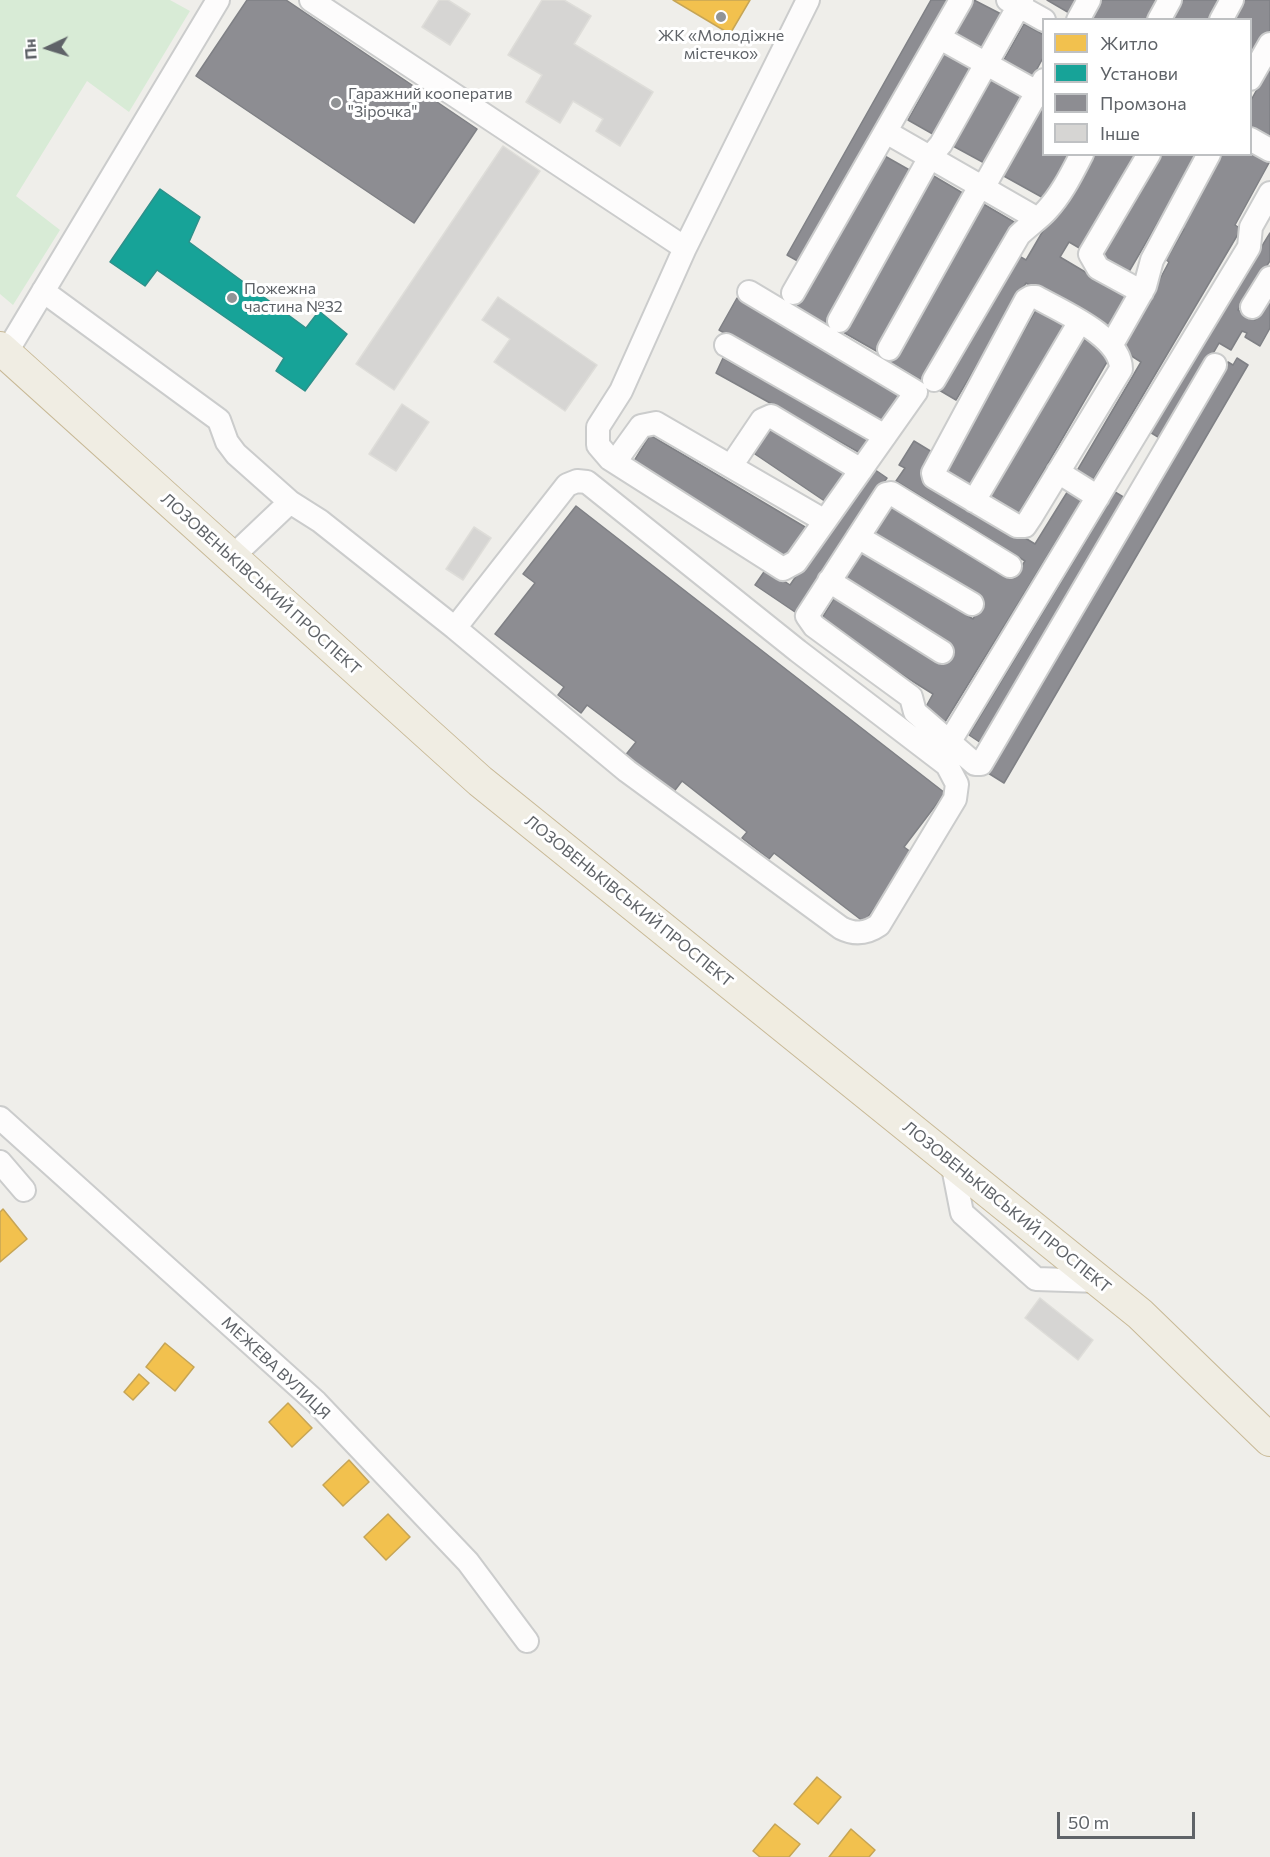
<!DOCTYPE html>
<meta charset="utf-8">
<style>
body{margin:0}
#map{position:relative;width:1270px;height:1857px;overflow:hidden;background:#efeeea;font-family:Commissioner,sans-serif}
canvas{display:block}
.legend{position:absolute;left:1042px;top:18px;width:210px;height:138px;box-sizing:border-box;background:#fff;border:2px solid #bfc1c3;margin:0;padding:8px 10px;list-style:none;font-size:18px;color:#5f6368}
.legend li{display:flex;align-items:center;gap:12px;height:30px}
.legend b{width:30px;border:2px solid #bfc1c3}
.north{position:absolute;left:18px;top:18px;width:60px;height:60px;-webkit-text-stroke:4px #fff;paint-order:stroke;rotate:266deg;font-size:16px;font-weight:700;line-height:24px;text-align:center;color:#5f6368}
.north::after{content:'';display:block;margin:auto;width:21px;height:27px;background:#5f6368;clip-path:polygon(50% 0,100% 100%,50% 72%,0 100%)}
.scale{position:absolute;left:1057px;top:1812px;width:138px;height:27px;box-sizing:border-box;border:3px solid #5f6368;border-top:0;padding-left:8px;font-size:18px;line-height:21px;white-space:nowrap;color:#5f6368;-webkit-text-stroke:4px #fff;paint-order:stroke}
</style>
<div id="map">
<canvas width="1270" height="1857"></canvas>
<ul class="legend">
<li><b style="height:16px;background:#f2c14e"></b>Житло</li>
<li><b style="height:16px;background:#17a398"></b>Установи</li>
<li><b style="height:16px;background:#8d8d92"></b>Промзона</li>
<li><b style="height:16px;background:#d6d5d3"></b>Інше</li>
</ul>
<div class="north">Пн</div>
<div class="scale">50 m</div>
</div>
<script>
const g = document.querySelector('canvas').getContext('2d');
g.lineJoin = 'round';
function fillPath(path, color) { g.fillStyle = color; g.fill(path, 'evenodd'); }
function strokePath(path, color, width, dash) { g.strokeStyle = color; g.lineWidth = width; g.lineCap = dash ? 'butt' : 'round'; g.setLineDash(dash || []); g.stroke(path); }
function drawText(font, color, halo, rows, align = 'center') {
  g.font = font + ' Commissioner,sans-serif'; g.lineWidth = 6; g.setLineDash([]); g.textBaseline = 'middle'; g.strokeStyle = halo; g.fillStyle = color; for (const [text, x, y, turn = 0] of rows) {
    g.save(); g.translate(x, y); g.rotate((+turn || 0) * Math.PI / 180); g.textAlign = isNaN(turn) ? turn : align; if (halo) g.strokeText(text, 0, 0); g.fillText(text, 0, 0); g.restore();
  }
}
fillPath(new Path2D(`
 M 0,0 L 170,0 L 190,11 L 129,112 L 87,81 L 16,196 L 60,230 L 13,305 L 0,294 Z`), '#d8ebd6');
const homes = new Path2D(`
 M 673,0 L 750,0 L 730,34 Z
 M 3,1209 L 27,1239 L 0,1262 L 0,1212 Z
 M 165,1343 L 194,1367 L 175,1391 L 146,1367 Z
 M 139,1374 L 149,1383 L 133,1400 L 124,1392 Z
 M 288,1403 L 312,1428 L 292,1447 L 269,1422 Z
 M 349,1460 L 369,1482 L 343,1506 L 323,1485 Z
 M 388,1514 L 410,1537 L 386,1560 L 364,1537 Z
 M 817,1777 L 841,1797 L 818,1824 L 794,1804 Z
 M 775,1824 L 800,1844 L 789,1857 L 760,1857 L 753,1851 Z
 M 851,1829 L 875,1850 L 869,1857 L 829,1857 Z`);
fillPath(homes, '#f2c14e');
strokePath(homes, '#c6a556', 1.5);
const public = new Path2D(`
 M 160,189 L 200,217 L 189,242 L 306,328 L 319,311 L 347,334 L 305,391 L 276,371 L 284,358 L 157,270 L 145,286 L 110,262 Z`);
fillPath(public, '#17a398');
strokePath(public, '#2d908a', 1.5);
const industry = new Path2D(`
 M 247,0 L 286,0 L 477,129 L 414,223 L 196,76 Z
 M 931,0 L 953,0 L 803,264 L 787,255 Z
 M 974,0 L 1005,16 L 984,54 L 954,37 Z
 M 1047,0 L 1079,0 L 1071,14 Z
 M 1098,0 L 1159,0 L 1149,20 L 1087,20 Z
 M 1180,0 L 1224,0 L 1213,20 L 1169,20 Z
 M 1239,0 L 1270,0 L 1270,30 L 1250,65 L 1250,20 L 1228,20 Z
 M 1024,24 L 1044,35 L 1044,56 L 1031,80 L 1002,63 Z
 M 946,51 L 976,68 L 938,137 L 908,120 Z
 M 1270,66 L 1270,141 L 1250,131 L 1250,102 Z
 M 992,77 L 1027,96 L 988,165 L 953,146 Z
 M 1041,104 L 1044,106 L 1044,154 L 1073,154 L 1047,200 L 1002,175 Z
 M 1250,146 L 1270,161 L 1235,225 L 1241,229 L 1090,485 L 1074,476 L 1141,362 L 1122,350 L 1169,262 L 1166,260 L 1184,229 L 1180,226 L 1222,154 L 1250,154 Z
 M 1094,154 L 1137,154 L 1081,249 L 1069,242 L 1060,257 L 1129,298 L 1109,333 L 1026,283 L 956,400 L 939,390 L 1019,256 L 1026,260 L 1054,212 L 1058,214 Z
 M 1158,154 L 1198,154 L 1127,275 L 1097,257 Z
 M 883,155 L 913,172 L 826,325 L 796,308 Z
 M 932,175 L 966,195 L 878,352 L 843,332 Z
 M 980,202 L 1014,222 L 924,382 L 890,362 Z
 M 1270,233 L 1270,261 L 1238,310 L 1255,320 L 1270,294 L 1270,328 L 1260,346 L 1245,337 L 1247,333 L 1242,331 L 1231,350 L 1219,343 L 1163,440 L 1148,431 Z
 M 737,298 L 905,392 L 887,424 L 719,330 Z
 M 1039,305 L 1070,324 L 970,492 L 939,473 Z
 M 1079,336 L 1111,355 L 1015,520 L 983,501 Z
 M 723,358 L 870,439 L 862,454 L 716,373 Z
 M 1237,358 L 1248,365 L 1004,783 L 988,773 L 1228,362 L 1233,365 Z
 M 773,422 L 850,474 L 829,504 L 752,452 Z
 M 650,435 L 805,527 L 787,558 L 631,466 Z
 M 914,441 L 937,455 L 924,476 L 1035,544 L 1071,486 L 1085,495 L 943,725 L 923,712 L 933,694 L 819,623 L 863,551 L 973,619 L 984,601 L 874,533 L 893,502 L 1014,578 L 1025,561 L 896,481 L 905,468 L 899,465 Z
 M 871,467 L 887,478 L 795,612 L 755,585 L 766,569 L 790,585 Z
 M 1115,492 L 1130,501 L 984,745 L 969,735 Z
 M 576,506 L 945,793 L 904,847 L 915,855 L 864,922 L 774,853 L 769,859 L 742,838 L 747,832 L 682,781 L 672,794 L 624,757 L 636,742 L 587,705 L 581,713 L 558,695 L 564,687 L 495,634 L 535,583 L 523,574 Z`);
fillPath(industry, '#8d8d92');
strokePath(industry, '#7f8085', 1.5);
const building = new Path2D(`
 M 439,0 L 448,0 L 470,14 L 450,45 L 422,27 Z
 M 542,0 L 564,0 L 591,16 L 574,44 L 653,92 L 620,146 L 596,131 L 603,119 L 573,101 L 560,123 L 526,102 L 542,75 L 508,55 Z
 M 503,146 L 540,171 L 394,390 L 356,364 Z
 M 498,297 L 597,365 L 565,411 L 494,362 L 510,339 L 482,320 Z
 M 402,404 L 429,422 L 396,471 L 369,454 Z
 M 474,527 L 491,538 L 463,580 L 446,569 Z
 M 1040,1298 L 1093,1340 L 1078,1360 L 1025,1318 Z`);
fillPath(building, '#d6d5d3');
strokePath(building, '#deddd9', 1.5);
const minor = new Path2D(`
 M 311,0 L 685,248
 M 1008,0 L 1044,20
 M 1078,20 L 1089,0
 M 1159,20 L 1170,0
 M 1221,20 L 1232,0
 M 940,38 L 1044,96
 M 1250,79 L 1270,44
 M 886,132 L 1036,218
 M 1250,139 L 1270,150
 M 43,291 L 219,420 L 227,442 L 236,454 L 290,502 L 320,521 L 455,628 L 627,771 L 841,928 C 855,935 866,934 879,925 L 955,799 L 957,784 L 947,765 L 798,651 L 587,482 L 577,481 L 567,485 L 455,628
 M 749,292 L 916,392 L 796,562 L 783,569 L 610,459 L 598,445 L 598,427 L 621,391 L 685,248 L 808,0
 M 1142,292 L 1098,268 L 1090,254 L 1149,154
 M 793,293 L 961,0
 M 1031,297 L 1036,297 C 1062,312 1121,336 1121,369 L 1031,517 L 1025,526 L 1017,526 L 934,477 L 933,473 L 1026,300 Z
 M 1252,307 L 1270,278
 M 839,321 L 930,157 L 941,144 L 1022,0
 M 1112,344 L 1145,286 L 1152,260 L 1209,154
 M 726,345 L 885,436
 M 889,349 L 980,186 L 988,179 L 1044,80
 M 6,353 L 218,0
 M 934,380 L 1019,235 C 1028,226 1039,219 1047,210 C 1062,194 1072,173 1082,154
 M 615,462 L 641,426 L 656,423 L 825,521
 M 731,466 L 762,420 L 771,416 L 861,470
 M 1058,472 L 1098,497
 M 974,501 L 1079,323
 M 858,537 L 972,604
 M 232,557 L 290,502
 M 1010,566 L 891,493 L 886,494 L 807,616 L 814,626 L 911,697 L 915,712 L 975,764 L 981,764 L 1215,365
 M 829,581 L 942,652
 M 950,741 L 1249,247 L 1251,227 L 1270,193
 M 0,1118 L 316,1402 L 468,1562 L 527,1641
 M 0,1162 L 24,1190
 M 952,1162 L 962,1213 L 1036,1279 L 1099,1281`);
const highway = new Path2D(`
 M 0,348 L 480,781 L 1140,1314 L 1270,1440`);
strokePath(minor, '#cbcccc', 26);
strokePath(highway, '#c8b996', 34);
strokePath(minor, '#fdfcfc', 22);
strokePath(highway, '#f0ede3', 32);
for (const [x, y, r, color] of [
 [721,17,6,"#919496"],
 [336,103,6,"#919496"],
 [232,298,6,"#919496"]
]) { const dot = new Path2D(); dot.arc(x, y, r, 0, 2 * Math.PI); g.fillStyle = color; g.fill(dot); strokePath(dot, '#fff', 2); }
drawText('16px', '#5f6368', '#fff', [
 ["ЖК «Молодіжне",721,36,"center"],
 ["містечко»",721,54,"center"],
 ["Гаражний кооператив",348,94],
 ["\"Зірочка\"",348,112],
 ["Пожежна",244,289],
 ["частина №32",244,307]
], 'left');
drawText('16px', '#5f6368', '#fff', [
 ["ЛОЗОВЕНЬКІВСЬКИЙ ПРОСПЕКТ",261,584,42],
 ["ЛОЗОВЕНЬКІВСЬКИЙ ПРОСПЕКТ",629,901,39],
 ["ЛОЗОВЕНЬКІВСЬКИЙ ПРОСПЕКТ",1007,1207,39],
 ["МЕЖЕВА ВУЛИЦЯ",276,1368,43]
]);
</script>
